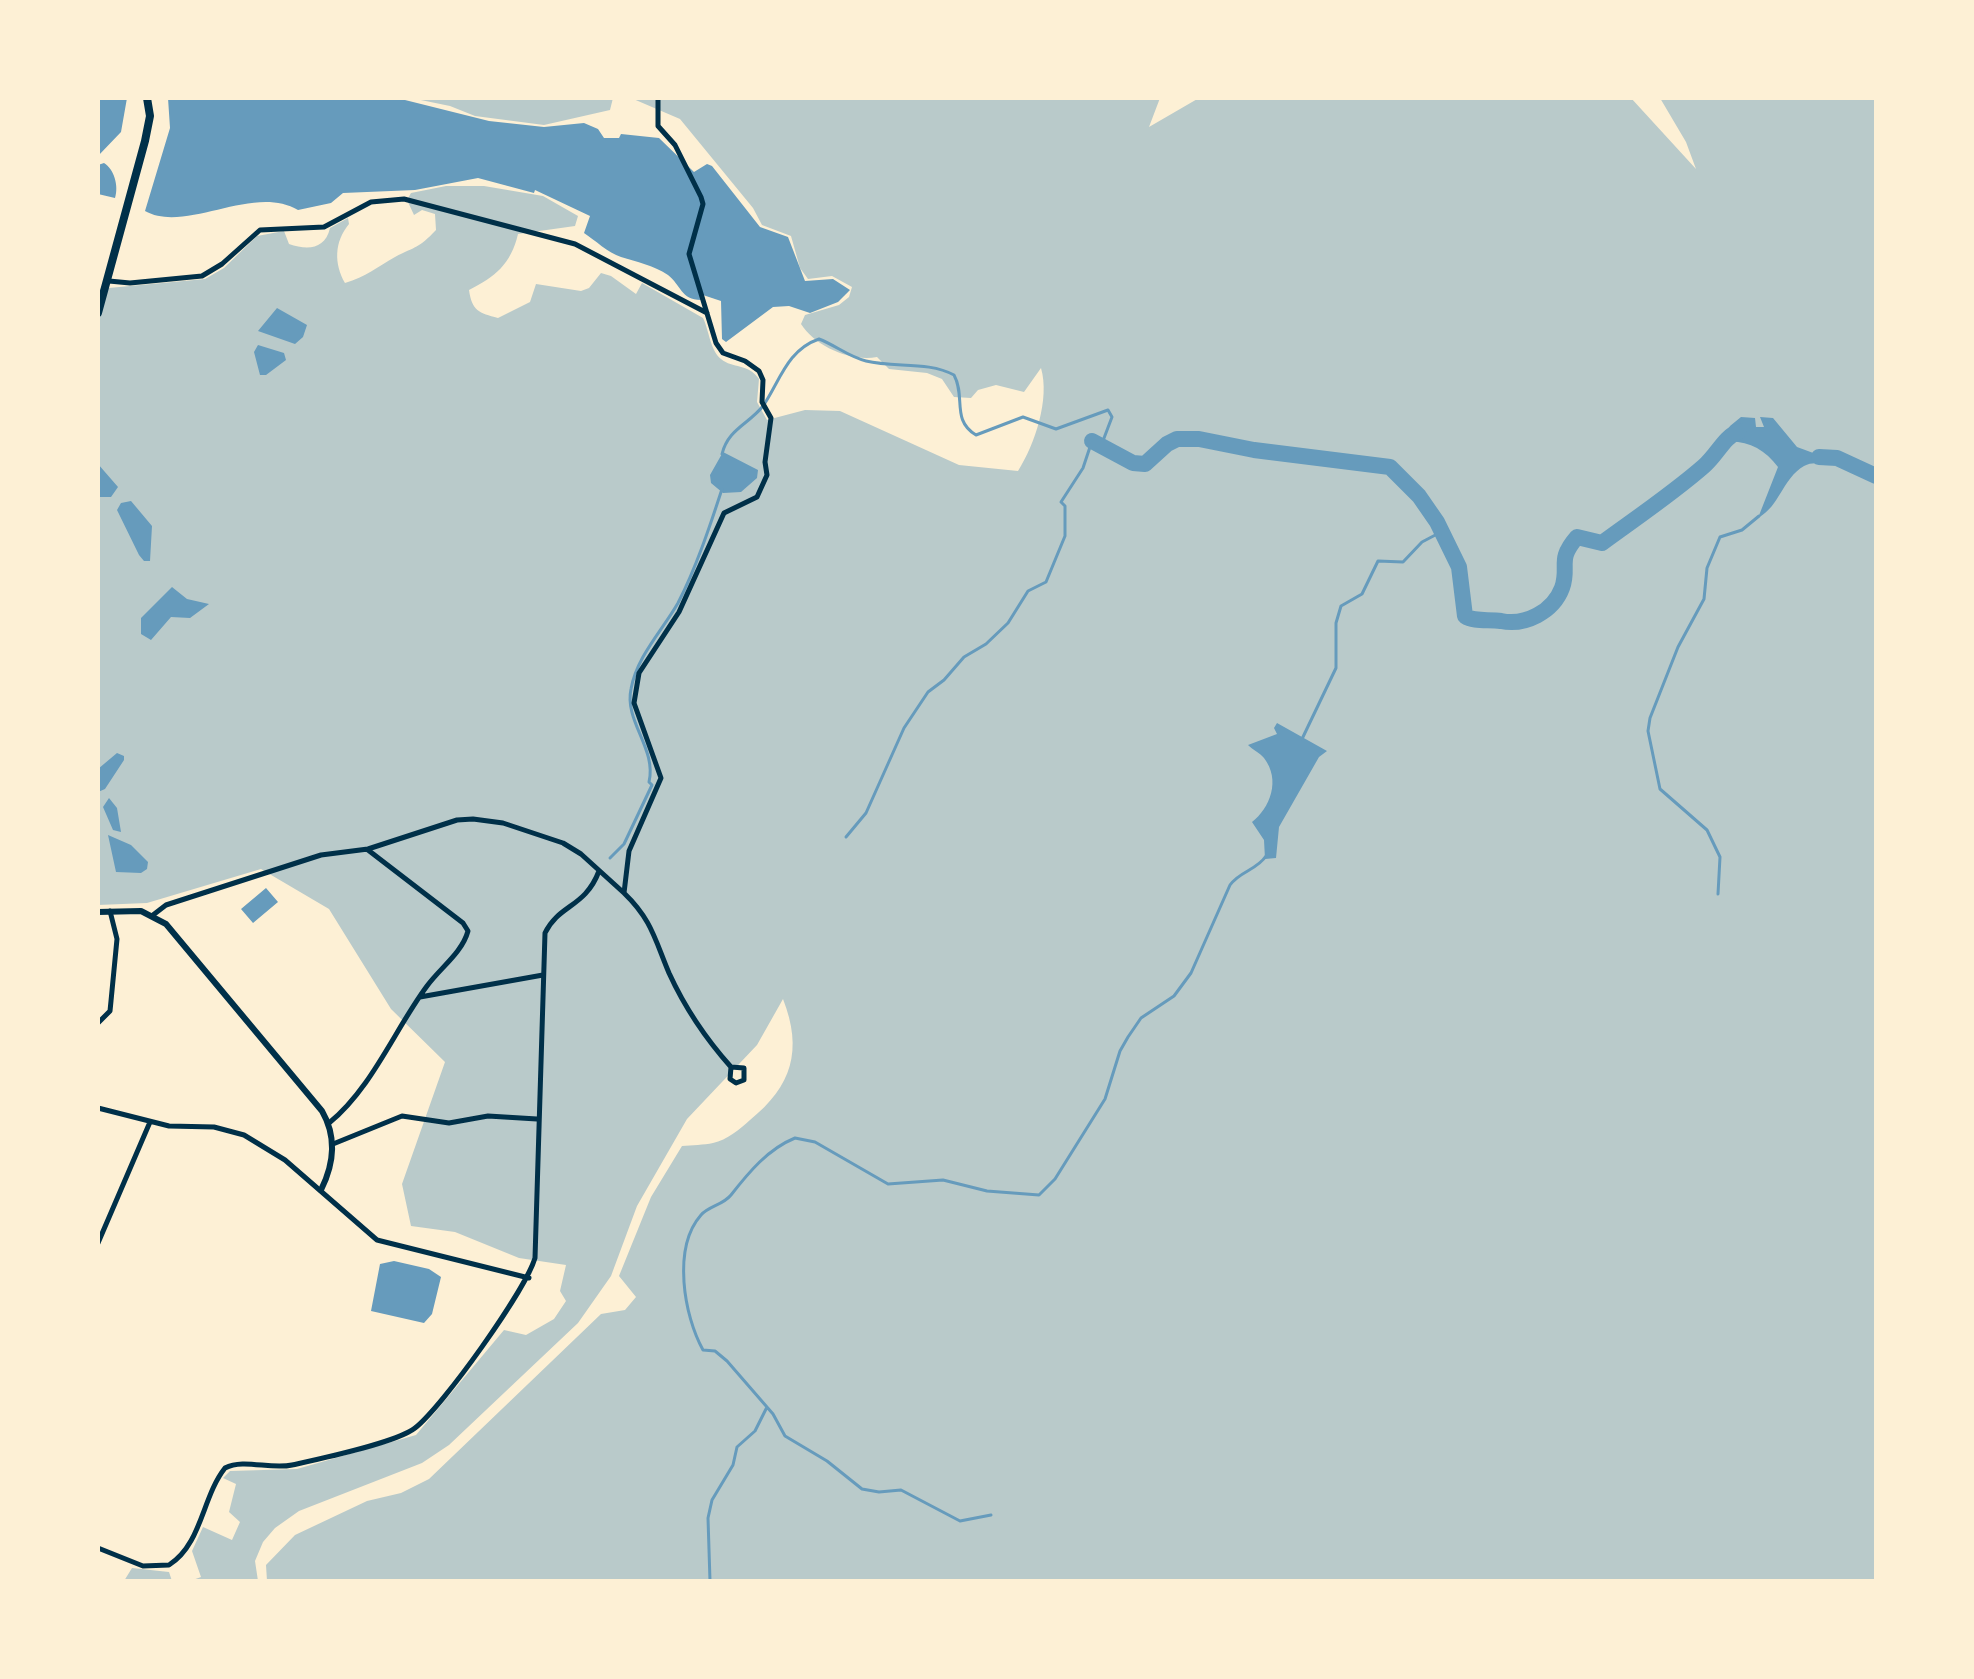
<!DOCTYPE html>
<style>
body{margin:0}
#map{position:relative;width:1974px;height:1679px;overflow:hidden;background:#fdf0d5;font-family:Montserrat,sans-serif}
canvas{display:block}
.frame{position:absolute;inset:0;border:100px solid #fdf0d5;pointer-events:none}
</style>
<div id="map">
<canvas width="1974" height="1679"></canvas>
<div class="frame"></div>
</div>
<script>
const g = document.querySelector('canvas').getContext('2d');
g.lineJoin = 'round';
function fillPath(path, color) { g.fillStyle = color; g.fill(path, 'evenodd'); }
function strokePath(path, color, width, dash) { g.strokeStyle = color; g.lineWidth = width; g.lineCap = dash ? 'butt' : 'round'; g.setLineDash(dash || []); g.stroke(path); }
fillPath(new Path2D(`
 M 411,98 L 613,98 L 610,110 L 544,125 L 475,116 L 450,106 Z
 M 631,98 L 1160,98 L 1149,127 L 1199,98 L 1631,98 L 1696,169 L 1686,142 L 1660,98 L 1876,98 L 1876,1581 L 267,1581 L 266,1565 L 295,1535 L 367,1501 L 401,1493 L 429,1479 L 601,1314 L 625,1310 L 636,1297 L 619,1276 L 651,1197 L 682,1146 C 692,1145 704,1145 713,1143 C 727,1140 740,1129 750,1120 C 792,1086 803,1050 783,999 L 757,1045 L 687,1119 L 637,1206 L 611,1276 L 578,1323 L 449,1445 L 422,1463 L 299,1511 L 275,1528 L 263,1542 L 255,1561 L 258,1581 L 190,1581 L 201,1577 L 192,1551 L 203,1527 L 232,1540 L 240,1522 L 229,1512 L 236,1484 L 223,1478 L 230,1471 L 297,1469 L 416,1435 L 504,1330 L 526,1335 L 554,1319 L 566,1301 L 560,1291 L 566,1265 L 519,1258 L 455,1232 L 411,1226 L 402,1184 L 445,1062 L 391,1009 L 329,909 L 261,869 L 147,903 L 98,905 L 98,289 L 205,279 L 224,268 L 257,236 L 284,231 L 289,244 C 307,250 325,250 330,228 L 348,218 L 349,224 C 334,242 334,264 345,283 C 366,277 377,267 395,257 C 416,246 418,249 436,230 L 435,214 L 422,210 L 414,215 L 407,200 L 411,193 L 446,186 L 484,186 L 543,196 L 578,216 L 575,226 L 518,234 C 511,264 495,277 469,290 C 472,311 479,313 498,318 L 530,302 L 536,284 L 581,291 L 589,288 L 601,273 L 611,276 L 636,294 L 642,283 L 703,318 C 709,330 710,350 721,359 C 733,369 748,363 759,379 L 757,402 L 767,420 L 805,410 L 840,411 L 959,465 L 1018,471 C 1035,444 1050,399 1041,368 L 1024,392 L 996,385 L 978,390 L 971,398 L 954,397 L 942,379 L 927,373 L 889,369 L 877,357 C 850,362 815,346 801,324 L 805,315 L 839,305 L 849,297 L 852,287 L 832,276 L 808,279 L 800,268 L 791,236 L 762,225 L 753,208 L 680,119 Z
 M 132,1568 L 169,1572 L 172,1581 L 124,1581 Z`), '#b9caca');
fillPath(new Path2D(`
 M 98,98 L 127,98 L 121,132 L 98,156 Z
 M 168,98 L 397,98 L 489,121 L 544,127 L 584,123 L 598,129 L 604,138 L 619,138 L 621,134 L 659,138 L 694,172 L 707,164 L 712,166 L 760,227 L 788,237 L 805,281 L 833,279 L 850,290 L 838,302 L 810,313 L 789,306 L 773,307 L 726,342 L 722,339 L 721,301 L 700,294 L 701,300 C 681,300 681,285 668,275 C 653,265 637,262 621,257 C 608,253 595,240 584,233 L 590,216 L 535,190 L 534,193 L 478,178 L 415,190 L 343,193 L 331,203 L 298,210 C 253,183 186,234 145,211 L 170,128 Z
 M 104,163 C 114,169 119,186 115,198 L 98,194 L 98,165 Z
 M 277,308 L 307,325 L 303,337 L 295,344 L 258,331 Z
 M 258,345 L 284,353 L 286,360 L 266,375 L 260,375 L 254,352 Z
 M 1741,417 L 1755,418 L 1756,427 L 1764,427 L 1760,417 L 1773,418 L 1797,447 L 1816,454 L 1840,453 L 1839,464 C 1828,468 1817,459 1804,466 C 1782,479 1780,506 1758,518 L 1778,467 C 1764,448 1745,439 1723,442 L 1730,426 Z
 M 723,452 L 758,470 L 757,478 L 741,492 L 723,493 L 711,483 L 710,475 Z
 M 98,464 L 118,487 L 111,497 L 98,497 Z
 M 131,501 L 152,526 L 150,561 L 144,561 L 139,555 L 117,510 L 121,503 Z
 M 172,587 L 187,599 L 209,604 L 190,618 L 171,617 L 151,640 L 141,634 L 141,618 Z
 M 1277,723 L 1327,751 L 1319,757 L 1279,827 L 1276,858 L 1265,859 L 1264,840 L 1252,822 C 1270,808 1281,780 1264,758 C 1260,753 1253,750 1248,745 L 1277,734 L 1274,728 Z
 M 117,753 L 124,756 L 124,760 L 105,789 L 98,792 L 98,769 Z
 M 109,798 L 117,808 L 121,832 L 113,830 L 103,807 Z
 M 108,835 L 131,845 L 148,862 L 147,869 L 141,873 L 116,872 Z
 M 266,888 L 278,902 L 253,923 L 241,909 Z
 M 394,1261 L 429,1269 L 441,1277 L 432,1314 L 424,1323 L 371,1311 L 380,1264 Z`), '#669bbc');
strokePath(new Path2D(`
 M 722,454 C 728,429 749,424 763,406 C 780,381 787,350 819,339 C 835,345 849,357 866,361 C 895,368 928,361 954,375 C 966,397 951,420 976,435 L 1023,417 L 1056,429 L 1108,410 L 1112,417 L 1101,446
 M 1302,739 L 1336,668 L 1336,623 L 1341,606 L 1362,594 L 1378,561 L 1403,562 L 1422,542 L 1441,532
 M 846,837 L 866,813 L 904,728 L 928,692 L 944,680 L 964,657 L 986,644 L 1008,623 L 1028,591 L 1046,582 L 1065,536 L 1065,506 L 1061,502 L 1083,468 L 1092,441
 M 610,858 L 624,844 L 652,785 L 649,782 C 657,749 624,721 631,689 C 637,656 662,631 678,603 C 696,568 710,526 722,489
 M 1718,894 L 1720,857 L 1707,830 L 1660,789 L 1648,731 L 1650,718 L 1678,647 L 1704,599 L 1707,568 L 1720,537 L 1742,530 L 1759,516
 M 991,1515 L 960,1521 L 901,1490 L 879,1492 L 862,1489 L 827,1461 L 785,1436 L 773,1414 L 727,1361 L 715,1351 L 703,1350 C 684,1316 672,1248 701,1215 C 709,1206 723,1205 731,1195 C 749,1172 768,1149 795,1138 L 815,1142 L 888,1184 L 943,1180 L 987,1191 L 1039,1195 L 1055,1179 L 1105,1099 L 1120,1051 L 1128,1037 L 1141,1018 L 1174,996 L 1191,973 L 1230,885 C 1240,871 1257,870 1266,856
 M 710,1581 L 708,1518 L 712,1500 L 733,1465 L 737,1447 L 755,1431 L 767,1407`), '#669bbc', 3);
strokePath(new Path2D(`
 M 1092,441 L 1133,463 L 1145,464 L 1167,444 L 1177,439 L 1199,439 L 1254,450 L 1390,467 L 1419,496 L 1437,522 L 1459,567 L 1465,616 C 1474,622 1489,619 1501,621 C 1525,626 1553,612 1562,588 C 1570,566 1556,561 1577,537 L 1602,543 C 1636,518 1672,494 1704,466 C 1717,455 1724,437 1739,431
 M 1819,457 L 1837,458 L 1876,476`), '#669bbc', 16);
strokePath(new Path2D(`
 M 109,281 L 130,283 L 202,276 L 222,264 L 260,230 L 324,227 L 371,202 L 404,199 L 575,244 L 707,313
 M 624,893 C 652,920 655,940 669,973 C 685,1008 706,1039 731,1067 L 730,1079 L 736,1083 L 744,1080 L 744,1068 L 731,1067
 M 153,915 L 166,905 L 321,855 L 368,849 L 457,820 L 473,819 L 503,823 L 563,843 L 581,854 L 624,893 L 629,851 L 661,778 L 634,703 L 639,673 L 679,612 L 724,513 L 757,497 L 767,475 L 765,462 L 771,418 L 762,402 L 763,380 L 759,371 L 745,361 L 723,353 L 716,343 L 689,254 L 703,204 L 701,197 L 675,145 L 658,126 L 658,98
 M 420,997 L 543,975
 M 98,1023 L 110,1011 L 111,1001 L 117,939 L 110,911
 M 98,1108 L 169,1126 L 214,1127 L 244,1135 L 285,1160 L 377,1240 L 529,1278
 M 329,1123 C 372,1088 395,1029 427,986 C 440,968 462,953 468,931 L 463,923 L 368,850
 M 333,1144 L 402,1116 L 449,1123 L 488,1116 L 537,1119
 M 98,1243 L 150,1122
 M 98,1548 L 143,1566 L 169,1565 C 202,1544 202,1497 225,1468 C 244,1458 270,1470 292,1465 C 319,1459 396,1443 415,1428 C 443,1406 525,1291 535,1258 L 545,933 C 559,904 585,908 599,871`), '#003049', 5);
strokePath(new Path2D(`
 M 98,912 L 141,911 L 166,924 L 322,1111 C 337,1137 334,1164 321,1190`), '#003049', 6);
strokePath(new Path2D(`
 M 98,313 L 145,141 L 150,116 L 147,98`), '#003049', 8);
</script>
